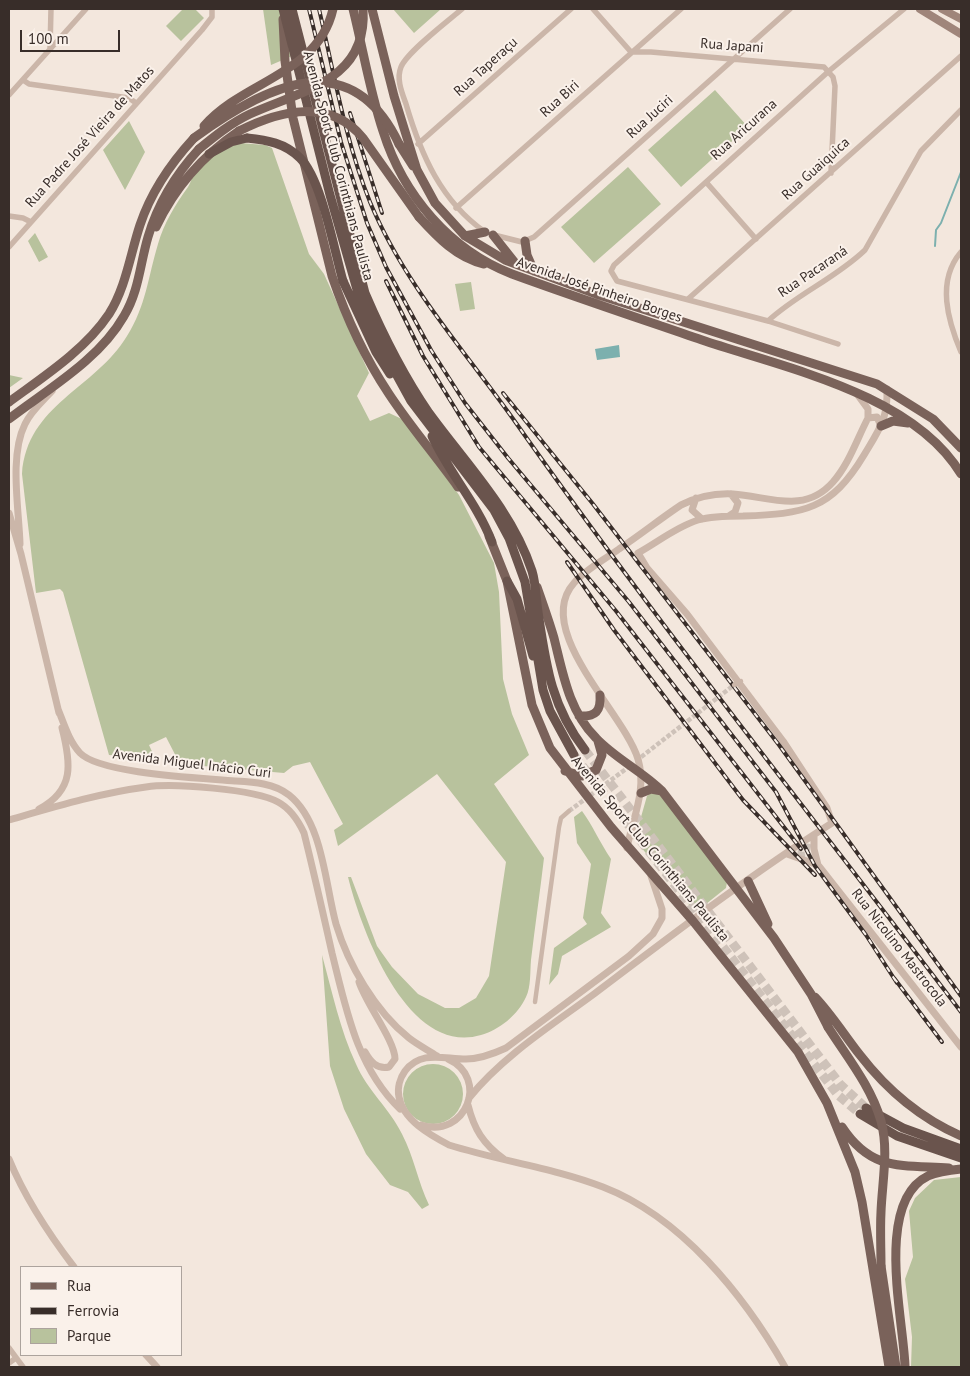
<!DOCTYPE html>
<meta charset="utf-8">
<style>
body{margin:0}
#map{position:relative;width:970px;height:1376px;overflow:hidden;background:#f3e7dd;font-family:"PT Sans",sans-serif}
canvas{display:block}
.frame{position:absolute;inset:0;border:10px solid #382d29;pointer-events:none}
.legend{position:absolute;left:20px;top:1266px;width:162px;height:90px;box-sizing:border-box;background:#faf1ea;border:1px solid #aca39d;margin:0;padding:6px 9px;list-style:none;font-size:15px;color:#382d29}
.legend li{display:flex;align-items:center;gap:10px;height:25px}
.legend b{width:25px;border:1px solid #aca39d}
.scale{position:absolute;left:20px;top:30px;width:100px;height:22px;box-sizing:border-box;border:2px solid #382d29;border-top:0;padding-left:6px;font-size:15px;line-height:18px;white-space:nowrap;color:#382d29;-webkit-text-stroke:4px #faf1ea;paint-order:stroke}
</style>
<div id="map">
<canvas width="970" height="1376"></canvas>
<div class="frame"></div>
<ul class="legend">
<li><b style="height:6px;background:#7a625a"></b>Rua</li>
<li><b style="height:6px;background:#382d29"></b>Ferrovia</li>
<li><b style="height:14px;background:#b8c29d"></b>Parque</li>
</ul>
<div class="scale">100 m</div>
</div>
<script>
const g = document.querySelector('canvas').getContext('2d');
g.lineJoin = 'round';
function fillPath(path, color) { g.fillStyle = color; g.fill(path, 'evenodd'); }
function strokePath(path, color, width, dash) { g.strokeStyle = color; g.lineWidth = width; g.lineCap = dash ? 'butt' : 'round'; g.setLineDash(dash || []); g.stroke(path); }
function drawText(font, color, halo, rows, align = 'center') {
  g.font = font + ' "PT Sans",sans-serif'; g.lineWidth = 4; g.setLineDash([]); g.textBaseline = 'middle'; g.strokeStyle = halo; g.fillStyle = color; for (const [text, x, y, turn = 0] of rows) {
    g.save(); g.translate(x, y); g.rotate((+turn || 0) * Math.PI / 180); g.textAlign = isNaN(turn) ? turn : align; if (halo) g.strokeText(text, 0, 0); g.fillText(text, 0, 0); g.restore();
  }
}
fillPath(new Path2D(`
 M 183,9 L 195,9 L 204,18 L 181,41 L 166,26 Z
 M 263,9 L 280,9 L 292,56 L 271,65 Z
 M 393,9 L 441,9 L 414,33 Z
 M 715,90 L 748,127 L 681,187 L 648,150 Z
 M 129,121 L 145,152 L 125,190 L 103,150 Z
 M 240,143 L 265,145 L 272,148 L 309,254 L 324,274 L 369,373 L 357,396 L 370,421 L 389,413 L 404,420 L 459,495 L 494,563 L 499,592 L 503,679 L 512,714 L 529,755 L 494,784 L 544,858 C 540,892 535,926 531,960 C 530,971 531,987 526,997 C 518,1015 499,1030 481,1035 C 407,1057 361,929 348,877 L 351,877 L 377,946 L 392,967 L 418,994 L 445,1008 L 459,1008 L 476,998 L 489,976 L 506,862 L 437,774 L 338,846 L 334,830 L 343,824 L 310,762 L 293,766 L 284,773 L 180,764 L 166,737 L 149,745 L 155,758 L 109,755 L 63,592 L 60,589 L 36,593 L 22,474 C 27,404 95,389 127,336 C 146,306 148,277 158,244 C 164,223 175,205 188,187 C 192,181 193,172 198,167 C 209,154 224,149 240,143 Z
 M 628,167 L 661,204 L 594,263 L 561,227 Z
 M 35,233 L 48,257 L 39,262 L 28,241 Z
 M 471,282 L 475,309 L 460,311 L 455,284 Z
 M 9,375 L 23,378 L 9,388 Z
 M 651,793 L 660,794 L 727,882 L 726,888 L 701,908 L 696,908 L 690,906 L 640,846 L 637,831 L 647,796 Z
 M 582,811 C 593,826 600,843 611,859 L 601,913 L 611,927 L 562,956 L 558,974 L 549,985 L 554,948 L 587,924 L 583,918 L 591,864 L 577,843 L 574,817 Z
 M 322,955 C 332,991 340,1030 356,1064 C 367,1090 390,1109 402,1134 C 414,1157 418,1182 429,1205 L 422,1209 L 408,1192 L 390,1185 L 366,1154 L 344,1109 L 330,1066 Z
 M403 1094a30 30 0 1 1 60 0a30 30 0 1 1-60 0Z
 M 961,1177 L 961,1367 L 911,1367 L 912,1337 L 905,1279 L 913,1257 L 909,1211 L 915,1198 L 934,1180 Z`), '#b8c29d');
fillPath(new Path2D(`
 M 619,345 L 620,357 L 597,360 L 595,349 Z`), '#7cb0ae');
strokePath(new Path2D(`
 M 935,246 L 936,230 L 941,223 L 961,172`), '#7cb0ae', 2);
strokePath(new Path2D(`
 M 636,761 L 734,685
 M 569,811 L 630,766`), '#cec2b9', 4.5, [4.5, 2]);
strokePath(new Path2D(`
 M 802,858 L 801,852 L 808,847 L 814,849`), '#cec2b9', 7, [7, 3.5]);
strokePath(new Path2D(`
 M 585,750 L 840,1084 L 866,1108
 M 574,755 L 838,1095 L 860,1114`), '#cec2b9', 9, [9, 4.5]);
strokePath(new Path2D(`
 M 535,1002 L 559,827 L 561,818 L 569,811`), '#cbb6a9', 4.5);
strokePath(new Path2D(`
 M 462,9 C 448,21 407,52 401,67 C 396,79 402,93 406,104 C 421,155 441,201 485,232
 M 593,9 L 631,52 L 651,52 L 824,67 L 833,77 L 835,86 L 831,173
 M 50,49 L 51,9
 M 23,80 L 29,84 L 129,98 L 136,103
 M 9,95 L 86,9
 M 418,144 L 571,9
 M 706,182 L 756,239
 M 456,208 L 681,9
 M 9,216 L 23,218 L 31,222
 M 494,235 L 522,242 L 534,237 L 790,9
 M 9,247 L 202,30 L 212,17 L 212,9
 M 961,252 C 936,281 948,321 961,352
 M 688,299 L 961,56
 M 768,321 C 797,294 836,278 865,250 L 921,151 L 961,110
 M 838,344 L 768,321 L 617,281 L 611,271 L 614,265 L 829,71 L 904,9
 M 9,1348 L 23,1367
 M 9,1363 L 16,1358`), '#cbb6a9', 5.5);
strokePath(new Path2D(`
 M 868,418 L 877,417 L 881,426
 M 696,498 L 692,510 L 702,519
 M 9,513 L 21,554 L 59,713
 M 729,516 L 735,512 L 738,503 L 731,494
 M 20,544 C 19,509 9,456 25,424 C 31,411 43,401 52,391
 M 58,709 C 64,724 69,741 80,753 C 100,774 203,778 235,781 C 253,782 274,783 289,795 C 323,822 325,884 336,924 C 348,964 375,1011 409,1038 C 418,1045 428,1050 437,1056
 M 39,809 C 75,790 71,763 62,728
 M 9,820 C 54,807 100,793 146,787 C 173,783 254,789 278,802 C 291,809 298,820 304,833 C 314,873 323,913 332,953 C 346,1009 357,1068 400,1109
 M 814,835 L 814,849 L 818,865 L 961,1047
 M 627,848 C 633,817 647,790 638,759 C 624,713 532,630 574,583 C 586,569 604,560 619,549 C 640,535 660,519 681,505 C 697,497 714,493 733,494 C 768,496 804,515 833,482 C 849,464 857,439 868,418 L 868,409 L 857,394
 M 787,854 L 818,865
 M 651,876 L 662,909 L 662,918 L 653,934 L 629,956 L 506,1048 C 493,1054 480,1059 466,1059 C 443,1059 421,1050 405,1071 C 400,1078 397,1088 399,1097 C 403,1120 430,1135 449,1145 C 500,1161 554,1168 603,1187 C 681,1217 744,1295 785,1367
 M 359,982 C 366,1004 395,1041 395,1059 L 389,1067 C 377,1070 370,1061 365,1052
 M 469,1098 C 503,1056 552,1025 594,994 C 672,935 750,875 832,823 L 827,808 L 783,741 L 687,614 L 647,568 L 638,553 C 658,542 676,527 698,520 C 712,516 729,516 743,516 C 804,514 831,510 864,455 C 879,430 888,419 887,389
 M 468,1105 C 474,1129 483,1144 504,1159
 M 421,1125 C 466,1139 490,1078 448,1059
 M 9,1159 C 25,1198 48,1233 74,1267
 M 146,1355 L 157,1367`), '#cbb6a9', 7);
strokePath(new Path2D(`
 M 920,9 L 961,34
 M 942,9 L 961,19`), '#9f857a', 8);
strokePath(new Path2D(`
 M 353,9 C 363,49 370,92 383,131 C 403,195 450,250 512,274 C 575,297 638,318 702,340 C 785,368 913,394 961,474
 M 372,9 L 394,96 L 417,170 L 435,203 L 465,236 L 505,260 L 599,295 L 877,384 L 933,419 L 961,448
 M 283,19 L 285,61 L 293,118 L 332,276 C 346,317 365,358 389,394 C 410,426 435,455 458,487
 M 399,144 L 413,166
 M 419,217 C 437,237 457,258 484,264
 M 156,227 C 175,187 202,156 239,131
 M 493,235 L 516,264
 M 465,236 L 485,232
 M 525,241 L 527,255 L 534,271
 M 9,402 C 43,377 85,350 109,314 C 126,287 130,255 140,225 C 151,192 171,163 194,138
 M 9,419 C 48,389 99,360 124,316 C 139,291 140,264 148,237 C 158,203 175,175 199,149
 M 881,426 L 893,421 L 908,423
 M 489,536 L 507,581 L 532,705 L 550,748 L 611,827 L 693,921 L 798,1052 L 827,1103 L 855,1172 L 862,1202 L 889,1367
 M 537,587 C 543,604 549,621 554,638 C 563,674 569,711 596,738 C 616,759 642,771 662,791 L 774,938 L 811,994 L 828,1027
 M 579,716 C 596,717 601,711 600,695
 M 565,771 L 582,776 L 596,770 L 602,755 L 598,741
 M 641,793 L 651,789 L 662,791
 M 748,881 L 768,924
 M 815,997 C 832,1015 845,1036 860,1055 C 887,1090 920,1118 961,1136
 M 842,1127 C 871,1171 900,1165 949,1168
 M 881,1266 L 896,1367
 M 905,1367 C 904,1321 874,1202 928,1176 C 937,1172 951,1170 961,1169`), '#7a625a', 9);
strokePath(new Path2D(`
 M 283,9 L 330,195 L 360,300 L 377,339 L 411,401 L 494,510 L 509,538 L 525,582 L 543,690 L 550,711 L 574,755
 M 292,9 L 365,293 C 383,335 403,375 429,413 C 466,464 512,510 532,571 C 536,584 536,599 538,612 C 546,665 551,706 585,750
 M 209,154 L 231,142 L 247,138
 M 343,281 L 376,352 L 390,374
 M 432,436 C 449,473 477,503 492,542
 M 507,581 L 517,599 L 533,656
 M 866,1108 L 903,1128 L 961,1149
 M 860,1114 L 897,1136 L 961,1158`), '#6a544d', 9);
const rail = new Path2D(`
 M 309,9 L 341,142 L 367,223 L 386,267 L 431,350 L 465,403 L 508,458 L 629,602 L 776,792 L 815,866 L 866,935 L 897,983
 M 319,9 C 334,73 345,140 370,202 C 404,284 465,351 516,423 C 658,624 812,816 961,1012
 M 350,113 L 382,213
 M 386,281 L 423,356 L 479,447 L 616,611 L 801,849
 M 503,393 L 593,504 L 779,745 L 961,996
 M 567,562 L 614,630 L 743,800 L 815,875
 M 894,978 L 942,1042`);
strokePath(rail, '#382d29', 4);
strokePath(rail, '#faf1ea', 2, [5.5]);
strokePath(new Path2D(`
 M 734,685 L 741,681`), '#cbb6a9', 4.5);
strokePath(new Path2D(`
 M 204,126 C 244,80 318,75 333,9
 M 239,131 C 280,110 330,98 363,138 L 419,217
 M 194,138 C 264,87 350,41 399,144
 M 199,149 C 215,136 231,123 250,114 C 300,91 368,81 363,9
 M 828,1027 C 847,1057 871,1086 881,1121 C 889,1150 882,1183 881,1212 C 880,1230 881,1248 881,1266`), '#7a625a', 9);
strokePath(new Path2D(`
 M 247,138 C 267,140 285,143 300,158 C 322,180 334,250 343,281`), '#6a544d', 9);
drawText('14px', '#382d29', '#faf1ea', [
 ["Rua Japani",732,46,4],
 ["Rua Taperaçu",486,67,-42],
 ["Rua Biri",560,99,-42],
 ["Rua Juciri",650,117,-42],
 ["Rua Aricurana",744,130,-42],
 ["Rua Padre José Vieira de Matos",90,137,-48],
 ["Avenida Sport Club Corinthians Paulista",338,166,75],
 ["Rua Guaiquica",816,169,-42],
 ["Rua Pacaraná",813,272,-34],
 ["Avenida José Pinheiro Borges",599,290,19],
 ["Avenida Miguel Inácio Curi",192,764,7],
 ["Avenida Sport Club Corinthians Paulista",650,849,50],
 ["Rua Nicolino Mastrocola",899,948,52]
]);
</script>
